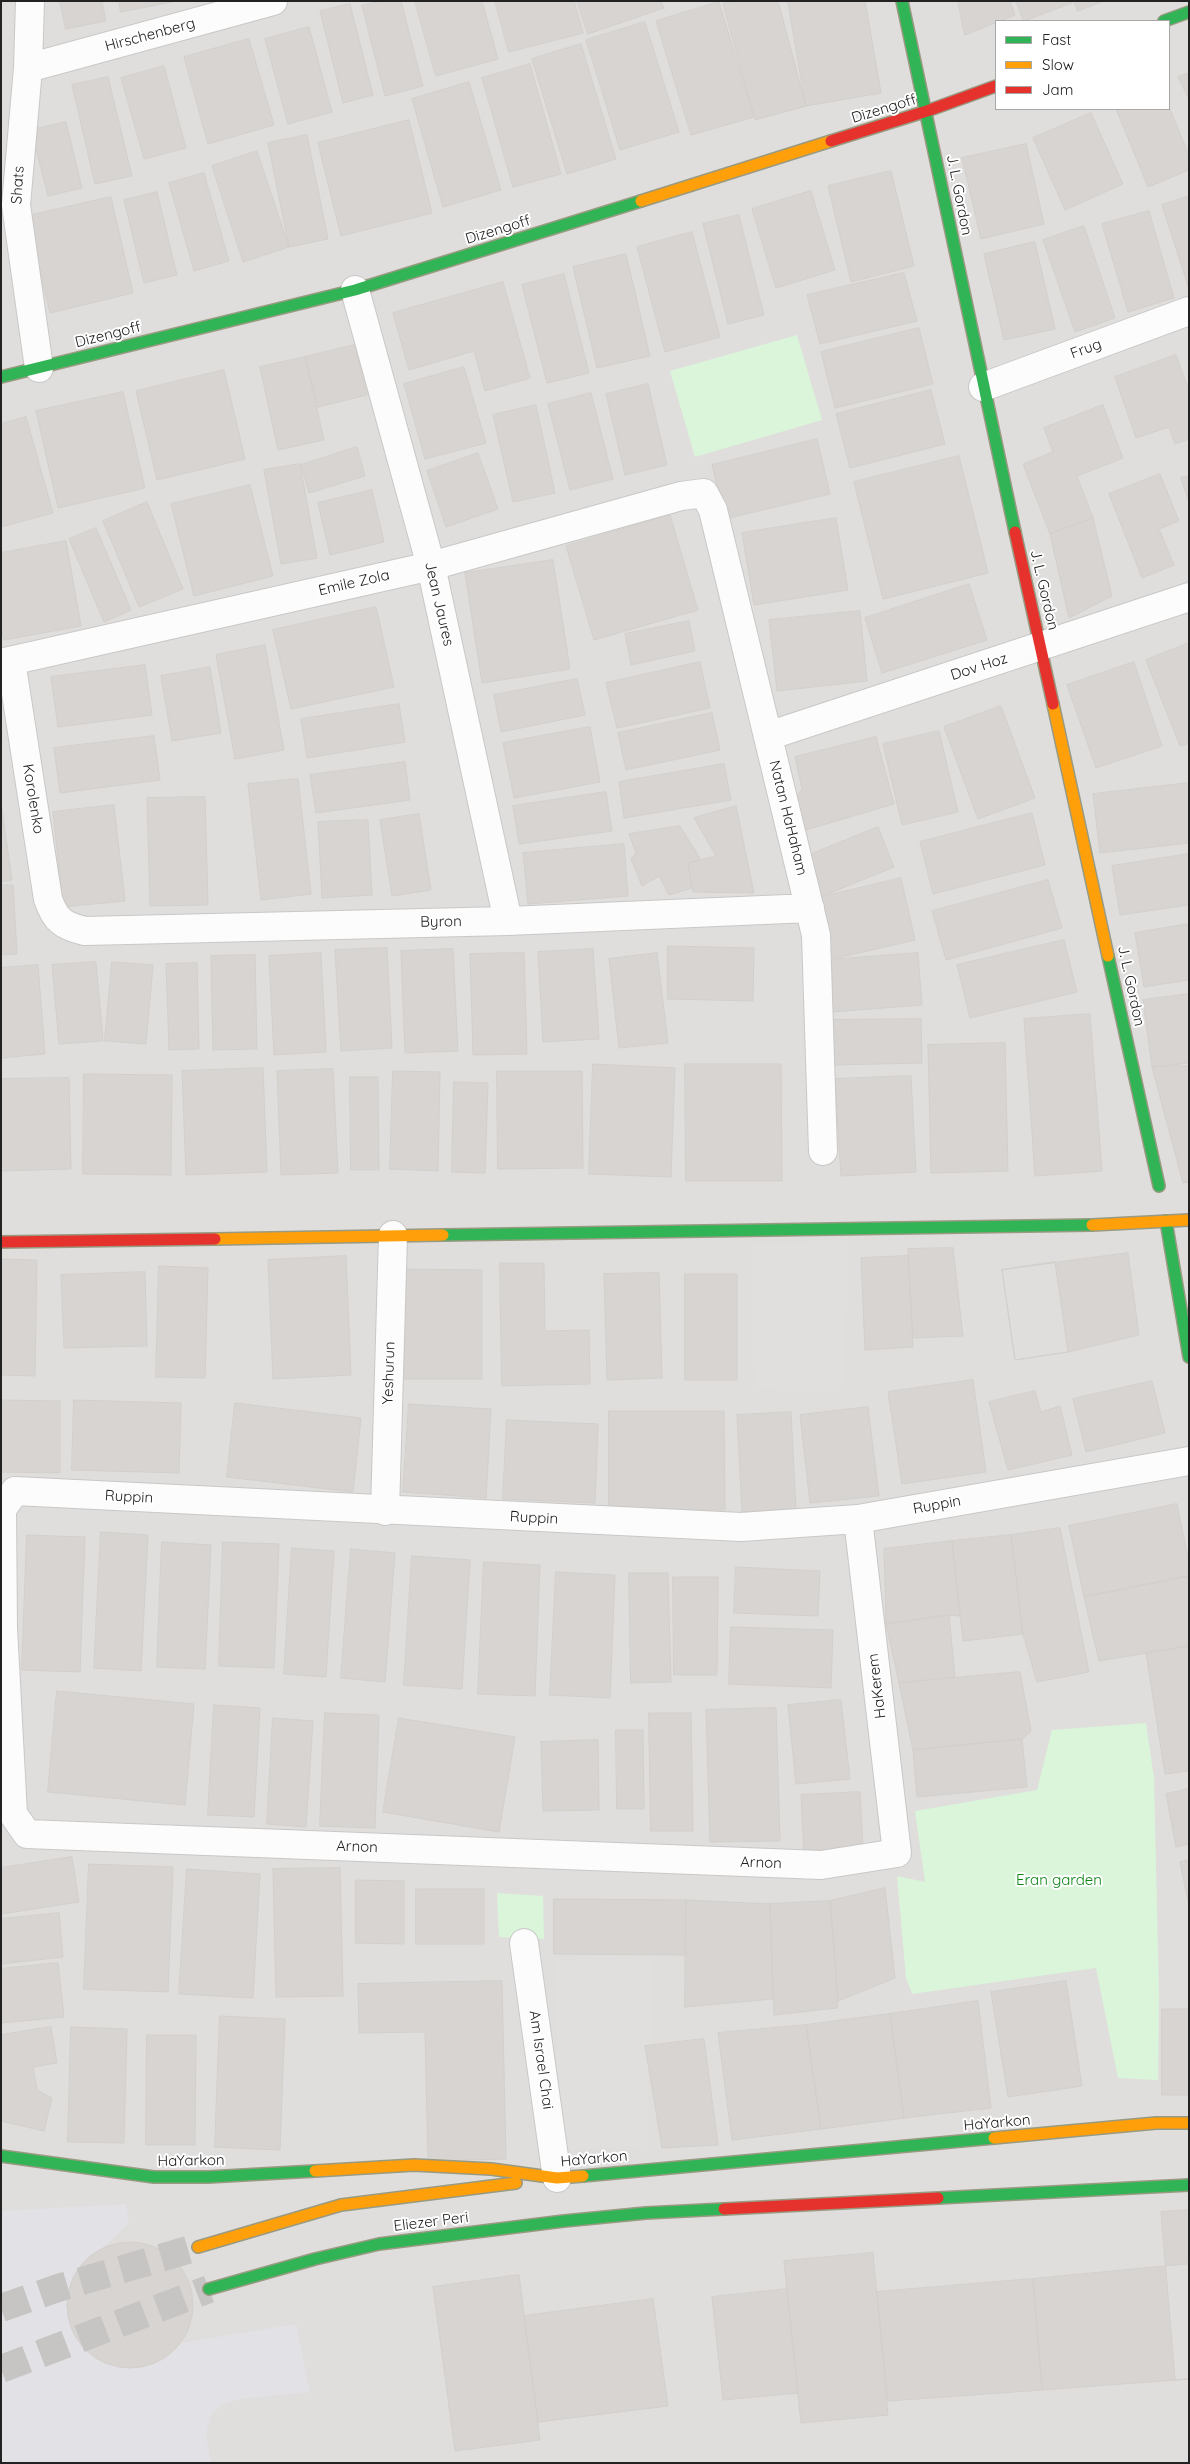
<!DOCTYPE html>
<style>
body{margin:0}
#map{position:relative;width:1190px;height:2464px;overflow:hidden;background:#f0eeeb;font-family:Quicksand,sans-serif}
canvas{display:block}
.frame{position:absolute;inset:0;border:2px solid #222;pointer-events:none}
.legend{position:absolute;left:995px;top:20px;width:175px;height:90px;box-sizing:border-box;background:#fff;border:1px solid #a7a7a7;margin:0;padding:6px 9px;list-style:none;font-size:15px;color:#222}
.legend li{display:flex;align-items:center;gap:10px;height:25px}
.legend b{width:25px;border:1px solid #a7a7a7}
</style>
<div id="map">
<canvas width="1190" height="2464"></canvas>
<div class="frame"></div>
<ul class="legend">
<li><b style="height:6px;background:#30b455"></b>Fast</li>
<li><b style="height:6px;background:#ff9f0a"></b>Slow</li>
<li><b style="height:6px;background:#e5322d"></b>Jam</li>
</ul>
</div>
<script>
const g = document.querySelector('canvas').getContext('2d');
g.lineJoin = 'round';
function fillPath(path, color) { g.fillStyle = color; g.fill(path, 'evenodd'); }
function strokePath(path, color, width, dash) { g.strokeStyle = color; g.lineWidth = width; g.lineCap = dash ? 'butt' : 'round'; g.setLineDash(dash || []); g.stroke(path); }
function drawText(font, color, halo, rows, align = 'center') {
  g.font = font + ' Quicksand,sans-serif'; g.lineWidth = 4; g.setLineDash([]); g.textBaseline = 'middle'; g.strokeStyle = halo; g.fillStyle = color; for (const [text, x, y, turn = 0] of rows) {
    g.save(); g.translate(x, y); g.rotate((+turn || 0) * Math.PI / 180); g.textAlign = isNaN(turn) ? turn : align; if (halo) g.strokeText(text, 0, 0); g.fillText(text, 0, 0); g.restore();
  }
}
fillPath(new Path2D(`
 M 1,1 L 1189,1 L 1189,2463 L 1,2463 ZM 996,21 L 1169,21 L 1169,109 L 996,109 Z`), '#dfdedc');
fillPath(new Path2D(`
 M 797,335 L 822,420 L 695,457 L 670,371 Z
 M 1146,1723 L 1154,1778 L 1159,1995 L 1158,2080 L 1118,2078 L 1096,1968 L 912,1994 L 906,1978 L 897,1876 L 925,1882 L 915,1811 L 1037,1790 L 1052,1730 Z
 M 497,1893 L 543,1896 L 544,1939 L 499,1937 Z`), '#daf5da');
fillPath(new Path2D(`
 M 841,1242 L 843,1385 L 754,1387 L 752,1243 Z
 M 556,1962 L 653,1962 L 646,2146 L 558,2150 Z`), '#e0dfde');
fillPath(new Path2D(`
 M 126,2204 L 129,2223 L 104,2247 L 90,2256 L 76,2272 L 68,2291 L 67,2311 L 72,2331 L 84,2348 L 100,2361 L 120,2367 L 140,2367 L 160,2361 L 181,2343 L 296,2324 L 310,2392 L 240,2399 L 223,2404 L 211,2415 L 206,2434 L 211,2463 L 1,2463 L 1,2211 Z`), '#e2e1e5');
const building = new Path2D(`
 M 60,1 L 102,1 L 106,21 L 66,29 Z
 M 119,1 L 172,1 L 172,2 L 121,12 Z
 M 379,1 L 401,1 L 423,86 L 385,96 L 362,6 Z
 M 415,1 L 482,1 L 498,59 L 436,76 Z
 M 495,1 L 574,1 L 583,33 L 509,52 Z
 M 577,1 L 661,1 L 664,8 L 588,34 Z
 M 733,1 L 778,1 L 806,106 L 755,120 L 723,4 Z
 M 788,1 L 865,1 L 881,93 L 806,106 Z
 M 958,1 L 1010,1 L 1015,15 L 965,35 Z
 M 1016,1 L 1071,1 L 1072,3 L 1024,21 Z
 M 1074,1 L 1104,1 L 1078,11 Z
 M 719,2 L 754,117 L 691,135 L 656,21 Z
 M 350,4 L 373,95 L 343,103 L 320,11 Z
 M 645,22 L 679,132 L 620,150 L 586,40 Z
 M 309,27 L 332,112 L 288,124 L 265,39 Z
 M 249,39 L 274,125 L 208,144 L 184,57 Z
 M 581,44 L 616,159 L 567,174 L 532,59 Z
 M 530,64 L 561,174 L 513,187 L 482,78 Z
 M 164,66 L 186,148 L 144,159 L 121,78 Z
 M 1189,73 L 1189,99 L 1178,77 Z
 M 108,77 L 132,176 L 95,184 L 72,85 Z
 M 469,82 L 501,190 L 443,207 L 412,99 Z
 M 1169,107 L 1189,155 L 1189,170 L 1148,187 L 1116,109 Z
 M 1091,113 L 1123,184 L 1065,210 L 1033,138 Z
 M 409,120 L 432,213 L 341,236 L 318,143 Z
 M 66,122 L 82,188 L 48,196 L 31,130 Z
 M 307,135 L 328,239 L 289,247 L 268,143 Z
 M 1026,144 L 1044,224 L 981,239 L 962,158 Z
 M 257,151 L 289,247 L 243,262 L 212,166 Z
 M 891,171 L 914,266 L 851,282 L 828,186 Z
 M 204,173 L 229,261 L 194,271 L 169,183 Z
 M 811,191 L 835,270 L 776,288 L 752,209 Z
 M 157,192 L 177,275 L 144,283 L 124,200 Z
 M 1189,196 L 1189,289 L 1162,205 Z
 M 111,197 L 133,293 L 50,313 L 27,216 Z
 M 1149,211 L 1174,298 L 1128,312 L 1102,224 Z
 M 739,215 L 764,315 L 728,324 L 703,224 Z
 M 1084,226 L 1115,318 L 1075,332 L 1043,240 Z
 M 692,232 L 720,337 L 665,352 L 637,247 Z
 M 1035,242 L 1055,329 L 1004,340 L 984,254 Z
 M 626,254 L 650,356 L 597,368 L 573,267 Z
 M 904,273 L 917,321 L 820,344 L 807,295 Z
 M 564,274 L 589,373 L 547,383 L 522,285 Z
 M 503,282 L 530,378 L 485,391 L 474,351 L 409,370 L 393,313 Z
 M 919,328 L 933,384 L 835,408 L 821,352 Z
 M 355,345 L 367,395 L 318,407 L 305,357 Z
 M 1176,355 L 1189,391 L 1189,439 L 1175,444 L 1169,427 L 1136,438 L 1115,377 Z
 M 305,357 L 324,440 L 278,450 L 260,367 Z
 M 464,367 L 486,443 L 425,459 L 404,384 Z
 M 224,370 L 245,459 L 157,480 L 136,391 Z
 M 648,384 L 667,465 L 625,475 L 606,394 Z
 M 931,390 L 945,444 L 850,468 L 836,414 Z
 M 123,392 L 145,488 L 58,508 L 36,411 Z
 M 591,393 L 613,479 L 570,490 L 548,404 Z
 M 536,405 L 555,493 L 513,502 L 493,415 Z
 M 1103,405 L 1123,458 L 1077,476 L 1093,518 L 1050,534 L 1023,464 L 1053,452 L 1044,428 Z
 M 26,417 L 53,513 L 1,527 L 1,424 Z
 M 817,439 L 830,494 L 725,519 L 712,465 Z
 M 357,447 L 365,476 L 309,493 L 301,465 Z
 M 478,453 L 498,509 L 446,527 L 427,471 Z
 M 959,456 L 988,573 L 883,599 L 854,482 Z
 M 300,464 L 317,558 L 281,564 L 264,470 Z
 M 1160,474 L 1179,521 L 1159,529 L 1174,565 L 1142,578 L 1109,494 Z
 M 1189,476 L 1189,502 L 1181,478 Z
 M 250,485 L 273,576 L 194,596 L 171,504 Z
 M 372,490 L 384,542 L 330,555 L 318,503 Z
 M 147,502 L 183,589 L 139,607 L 103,521 Z
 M 670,515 L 698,610 L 594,640 L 566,546 Z
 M 836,518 L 848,590 L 754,605 L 742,533 Z
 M 1093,518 L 1112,596 L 1069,618 L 1050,534 Z
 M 96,528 L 131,610 L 104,622 L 69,539 Z
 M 66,541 L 81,626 L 4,640 L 1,627 L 1,553 Z
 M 553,560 L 570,669 L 482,683 L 465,573 Z
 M 969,584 L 987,640 L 882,673 L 865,618 Z
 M 376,607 L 394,687 L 291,709 L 273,630 Z
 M 860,611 L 867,681 L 777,691 L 769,620 Z
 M 689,621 L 695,651 L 631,665 L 625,634 Z
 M 1189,643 L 1189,743 L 1180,746 L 1146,660 Z
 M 265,645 L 284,750 L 235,759 L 216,655 Z
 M 700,662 L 710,708 L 617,728 L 606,683 Z
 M 1134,662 L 1162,746 L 1096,768 L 1067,685 Z
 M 145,665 L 152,715 L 58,727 L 51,677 Z
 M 210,667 L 221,733 L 172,741 L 161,676 Z
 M 577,679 L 585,715 L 501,732 L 494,695 Z
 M 399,704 L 405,742 L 307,758 L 301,719 Z
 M 1001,706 L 1035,798 L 978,819 L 944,727 Z
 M 712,713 L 720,750 L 626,770 L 618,733 Z
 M 590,727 L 600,782 L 514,798 L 503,743 Z
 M 939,731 L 958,812 L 902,825 L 883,744 Z
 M 154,736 L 160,780 L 60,793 L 54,748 Z
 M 876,737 L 894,804 L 799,832 L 789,807 L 802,789 L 795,757 Z
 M 405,762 L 410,800 L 316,813 L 310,775 Z
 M 724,764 L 731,800 L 624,818 L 619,782 Z
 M 298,779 L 311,894 L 261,900 L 248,784 Z
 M 1189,783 L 1189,843 L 1100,853 L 1093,794 Z
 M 606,792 L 612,831 L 519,844 L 513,806 Z
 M 205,797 L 208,905 L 150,906 L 147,798 Z
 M 1,802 L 12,880 L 1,882 Z
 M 114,805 L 125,901 L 63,907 L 53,812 Z
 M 736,806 L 754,893 L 693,892 L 688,863 L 716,856 L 694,818 Z
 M 1032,813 L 1045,865 L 933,894 L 920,842 Z
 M 419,814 L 431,890 L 392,896 L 380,820 Z
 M 368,820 L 372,895 L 322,898 L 318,822 Z
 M 680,826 L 701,860 L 688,863 L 692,888 L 669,895 L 659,876 L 642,886 L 631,859 L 636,853 L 629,834 Z
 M 878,827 L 894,867 L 818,898 L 802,858 Z
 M 624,844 L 628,896 L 528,904 L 523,853 Z
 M 1189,854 L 1189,905 L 1120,915 L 1112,866 Z
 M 901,878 L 915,940 L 833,959 L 818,898 Z
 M 1048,880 L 1062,928 L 946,960 L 932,911 Z
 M 1,885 L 13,885 L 17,954 L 1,955 Z
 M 1189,924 L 1189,980 L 1144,987 L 1135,933 Z
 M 1064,940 L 1077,992 L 970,1018 L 957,965 Z
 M 668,946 L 754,948 L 753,1001 L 668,999 Z
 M 387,948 L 392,1048 L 341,1051 L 335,950 Z
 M 453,949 L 458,1051 L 405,1053 L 401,951 Z
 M 593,949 L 599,1039 L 543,1042 L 538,952 Z
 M 321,953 L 326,1052 L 274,1055 L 269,956 Z
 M 524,953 L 527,1054 L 473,1055 L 470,954 Z
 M 657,953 L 668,1043 L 619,1048 L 609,959 Z
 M 918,953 L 922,1005 L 832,1012 L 828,960 Z
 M 255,955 L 257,1049 L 213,1050 L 211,956 Z
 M 96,962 L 103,1041 L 59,1044 L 52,965 Z
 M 112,962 L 153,965 L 146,1044 L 105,1041 Z
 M 197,963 L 199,1049 L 169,1050 L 166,964 Z
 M 38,965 L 45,1054 L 1,1058 L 1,968 Z
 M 1189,994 L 1189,1063 L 1152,1067 L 1143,1000 Z
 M 1090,1014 L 1102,1171 L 1035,1176 L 1024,1019 Z
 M 921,1019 L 922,1063 L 833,1065 L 832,1020 Z
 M 1005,1043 L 1008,1171 L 931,1173 L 928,1045 Z
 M 593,1064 L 675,1068 L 671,1177 L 589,1174 Z
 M 685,1064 L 781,1064 L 782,1181 L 686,1181 Z
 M 1189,1066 L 1189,1182 L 1183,1183 L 1152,1067 Z
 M 263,1068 L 267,1172 L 186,1175 L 182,1071 Z
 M 333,1069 L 338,1173 L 281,1175 L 277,1071 Z
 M 393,1071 L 440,1072 L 438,1171 L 390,1169 Z
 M 497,1071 L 582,1071 L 583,1168 L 498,1169 Z
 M 84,1074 L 172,1075 L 171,1175 L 83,1174 Z
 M 911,1076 L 916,1172 L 841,1176 L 835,1079 Z
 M 350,1077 L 378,1077 L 379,1170 L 351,1170 Z
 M 69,1078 L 71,1169 L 1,1171 L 1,1079 Z
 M 454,1082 L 488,1083 L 485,1173 L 452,1172 Z
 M 953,1248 L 963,1336 L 913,1338 L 908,1249 Z
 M 1128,1253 L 1139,1335 L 1068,1352 L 1015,1360 L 1002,1270 Z
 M 346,1256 L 351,1375 L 273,1379 L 268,1260 Z
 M 908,1256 L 913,1347 L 865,1350 L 861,1258 Z
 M 1,1259 L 37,1260 L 35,1376 L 1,1375 Z
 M 1055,1262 L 1068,1352 L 1015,1360 L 1002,1270 Z
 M 500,1263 L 544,1263 L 545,1331 L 589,1330 L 590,1384 L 502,1386 Z
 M 159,1266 L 208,1268 L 205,1378 L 156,1377 Z
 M 399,1269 L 482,1270 L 482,1379 L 399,1379 Z
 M 145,1272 L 147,1346 L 64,1348 L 61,1275 Z
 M 659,1273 L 662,1378 L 607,1380 L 604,1274 Z
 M 685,1274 L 737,1274 L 737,1380 L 685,1380 Z
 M 973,1380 L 986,1472 L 902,1484 L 888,1392 Z
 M 1152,1381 L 1165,1433 L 1086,1452 L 1073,1399 Z
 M 1035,1391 L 1041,1412 L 1060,1406 L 1072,1455 L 1008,1470 L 989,1402 Z
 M 1,1400 L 60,1401 L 60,1473 L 1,1472 Z
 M 74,1400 L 181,1403 L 179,1473 L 72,1470 Z
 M 235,1403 L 361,1418 L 353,1492 L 227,1477 Z
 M 409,1404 L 491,1409 L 486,1498 L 403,1492 Z
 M 868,1407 L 879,1496 L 810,1503 L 800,1415 Z
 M 609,1411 L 724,1411 L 725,1510 L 609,1510 Z
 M 791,1412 L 796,1509 L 742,1512 L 737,1415 Z
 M 507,1420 L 598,1424 L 595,1503 L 503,1499 Z
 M 1177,1504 L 1189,1563 L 1189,1576 L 1084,1597 L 1069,1526 Z
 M 1060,1528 L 1089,1672 L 1037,1682 L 1023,1634 L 1011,1535 Z
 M 101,1532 L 148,1535 L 141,1671 L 94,1668 Z
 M 27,1535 L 85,1537 L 80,1672 L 22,1670 Z
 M 1011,1535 L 1023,1634 L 963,1641 L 952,1541 Z
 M 952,1541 L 960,1616 L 949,1615 L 886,1624 L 884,1549 Z
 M 162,1542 L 211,1545 L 205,1669 L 157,1667 Z
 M 223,1542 L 279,1544 L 274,1668 L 219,1666 Z
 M 292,1548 L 334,1551 L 326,1677 L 284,1674 Z
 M 351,1549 L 395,1553 L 385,1682 L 341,1678 Z
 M 412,1556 L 470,1560 L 462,1689 L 404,1685 Z
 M 484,1562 L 540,1565 L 535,1696 L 478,1694 Z
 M 736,1567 L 820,1571 L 818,1616 L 734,1613 Z
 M 556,1572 L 615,1575 L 610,1698 L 550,1695 Z
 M 629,1573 L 668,1573 L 671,1682 L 631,1683 Z
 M 1189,1576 L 1189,1646 L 1099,1661 L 1084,1597 Z
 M 673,1577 L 718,1577 L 717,1675 L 674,1675 Z
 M 949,1615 L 955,1677 L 899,1683 L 886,1624 Z
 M 731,1627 L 833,1630 L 831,1688 L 729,1684 Z
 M 1189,1646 L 1189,1771 L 1165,1774 L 1146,1653 Z
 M 1020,1672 L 1031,1731 L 1022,1739 L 913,1750 L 899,1683 Z
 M 57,1691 L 194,1704 L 185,1805 L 48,1792 Z
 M 841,1700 L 850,1779 L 796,1784 L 788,1705 Z
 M 214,1705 L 260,1708 L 254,1817 L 208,1815 Z
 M 776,1708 L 780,1841 L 710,1842 L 706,1710 Z
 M 325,1713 L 379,1715 L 375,1828 L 320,1826 Z
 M 649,1713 L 691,1713 L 693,1831 L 651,1831 Z
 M 273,1718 L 313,1721 L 306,1827 L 267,1824 Z
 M 399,1718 L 515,1737 L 499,1832 L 383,1812 Z
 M 616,1730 L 643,1730 L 644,1809 L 617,1809 Z
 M 1022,1739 L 1027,1787 L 917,1797 L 913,1750 Z
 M 598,1740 L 599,1810 L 543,1811 L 541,1742 Z
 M 1189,1789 L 1189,1844 L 1176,1847 L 1166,1794 Z
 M 860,1792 L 863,1850 L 804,1853 L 801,1795 Z
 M 72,1857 L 79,1902 L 1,1914 L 1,1868 Z
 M 1189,1860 L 1189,1905 L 1180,1862 Z
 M 89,1864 L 173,1867 L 168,1992 L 84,1989 Z
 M 340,1868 L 343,1996 L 276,1997 L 273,1869 Z
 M 187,1869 L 260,1874 L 253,1998 L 179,1994 Z
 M 356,1880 L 404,1881 L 404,1944 L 356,1943 Z
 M 885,1888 L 895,1978 L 838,2001 L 830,1901 Z
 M 416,1889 L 484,1889 L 484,1944 L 416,1944 Z
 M 554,1899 L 686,1900 L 686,1955 L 554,1954 Z
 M 686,1900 L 770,1904 L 773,1999 L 685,2007 Z
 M 830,1901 L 838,2001 L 837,2008 L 774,2015 L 770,1904 Z
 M 59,1913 L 63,1957 L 1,1964 L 1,1919 Z
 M 58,1963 L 64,2017 L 1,2023 L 1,1969 Z
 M 502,1981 L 506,2159 L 428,2161 L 425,2032 L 359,2033 L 358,1984 Z
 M 1066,1981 L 1082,2086 L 1008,2097 L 991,1992 Z
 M 978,2001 L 991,2108 L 904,2118 L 890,2014 Z
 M 1162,2009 L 1189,2009 L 1189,2095 L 1162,2095 Z
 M 890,2014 L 904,2118 L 821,2129 L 806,2025 Z
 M 220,2016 L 285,2019 L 280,2150 L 215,2147 Z
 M 806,2025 L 821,2129 L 732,2140 L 718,2033 Z
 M 51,2027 L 57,2063 L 33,2067 L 37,2090 L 52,2098 L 44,2131 L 1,2121 L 1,2035 Z
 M 71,2027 L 127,2029 L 124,2143 L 68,2142 Z
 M 147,2035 L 196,2035 L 195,2145 L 146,2145 Z
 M 704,2039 L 718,2145 L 662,2148 L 645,2046 Z
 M 1189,2210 L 1189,2379 L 1175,2380 L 1161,2212 Z
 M67 2305a63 63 0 1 1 126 0a63 63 0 1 1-126 0Z
 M 873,2253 L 888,2415 L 801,2423 L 784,2261 Z
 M 1189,2264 L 1189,2379 L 1042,2390 L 1033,2279 Z
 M 519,2275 L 540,2440 L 455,2451 L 433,2287 Z
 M 1033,2279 L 1042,2390 L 888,2401 L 877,2292 Z
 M 787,2289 L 798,2393 L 723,2400 L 712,2297 Z
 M 653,2299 L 668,2406 L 538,2422 L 524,2316 Z`);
fillPath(building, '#d7d4d2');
strokePath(building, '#d3d0cc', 1);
strokePath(new Path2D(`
 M 1,2308 L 58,2288 L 198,2247
 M 1,2369 L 209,2289`), '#c7c5c3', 28, [28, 14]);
const street = new Path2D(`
 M 30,1 L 28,68 L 16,205 L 39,368
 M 28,68 L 273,1
 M 355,290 L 431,566 L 508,921
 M 983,387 L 1189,311
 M 11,661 L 48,899 C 55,920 63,926 85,931 L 508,921 L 810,908
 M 1,663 L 431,566 L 681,496 L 704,493 L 713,510 L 816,935 L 823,1151
 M 768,736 L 1189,597
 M 385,1511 L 393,1235
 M 858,1519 L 897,1853 L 821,1865 L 27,1834 L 13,1814 L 3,1628 L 2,1509 L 15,1491 L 741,1527 L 858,1519 L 1189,1461
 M 524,1943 L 557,2178`);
const fast = new Path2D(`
 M 902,1 L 1015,532
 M 1164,21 L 1189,12
 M 1,377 L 355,290 L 641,201
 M 1108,956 L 1159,1186
 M 1166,1221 L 1189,1357
 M 443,1235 L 1092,1225
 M 1,2156 L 154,2177 L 208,2177 L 315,2171
 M 583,2176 L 994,2138
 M 938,2198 L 1189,2185
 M 209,2289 L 315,2259 L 379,2244 L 564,2221 L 646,2213 L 724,2209`);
const slow = new Path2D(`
 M 641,201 L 831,141
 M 1053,704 L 1108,956
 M 1092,1225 L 1189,1220
 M 215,1239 L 443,1235
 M 994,2138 L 1156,2123 L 1189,2123
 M 315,2171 L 414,2165 L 491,2169 L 557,2178 L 583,2176
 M 198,2247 L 341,2205 L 516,2183`);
const jam = new Path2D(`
 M 831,141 L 927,111 L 996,86
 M 1015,532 L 1053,704
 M 1,1242 L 215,1239
 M 724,2209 L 938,2198`);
strokePath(street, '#c9c8c7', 30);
strokePath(fast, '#999a82', 14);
strokePath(slow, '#999a82', 14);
strokePath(jam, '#999a82', 14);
strokePath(street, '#fdfcfc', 28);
strokePath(fast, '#30b455', 11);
strokePath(slow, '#ff9f0a', 11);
strokePath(jam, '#e5322d', 11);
drawText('15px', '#222', '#fff', [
 ["Hirschenberg",150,35,-15],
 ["Dizengoff",884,109,-17],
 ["Shats",18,185,-86],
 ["J. L. Gordon",959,195,79],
 ["Dizengoff",498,230,-17],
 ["Dizengoff",108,335,-14],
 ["Frug",1086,349,-20],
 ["Emile Zola",354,583,-13],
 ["J. L. Gordon",1044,590,77],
 ["Jean Jaures",439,604,77],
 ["Dov Hoz",979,667,-18],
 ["Korolenko",33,799,81],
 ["Natan HaHaham",788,818,76],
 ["Byron",441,922,-1],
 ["J. L. Gordon",1131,986,78],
 ["Yeshurun",389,1373,-88],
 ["Ruppin",129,1497,3],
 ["Ruppin",937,1505,-10],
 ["Ruppin",534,1518,3],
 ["HaKerem",877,1686,-97],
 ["Arnon",357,1847,2],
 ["Arnon",761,1863,2],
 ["Am Israel Chai",541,2060,82],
 ["HaYarkon",997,2123,-5],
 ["HaYarkon",594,2159,-5],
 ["HaYarkon",191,2161,-1],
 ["Eliezer Peri",431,2222,-7]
]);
drawText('15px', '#0c8416', '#fff', [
 ["Eran garden",1059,1880]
]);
</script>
